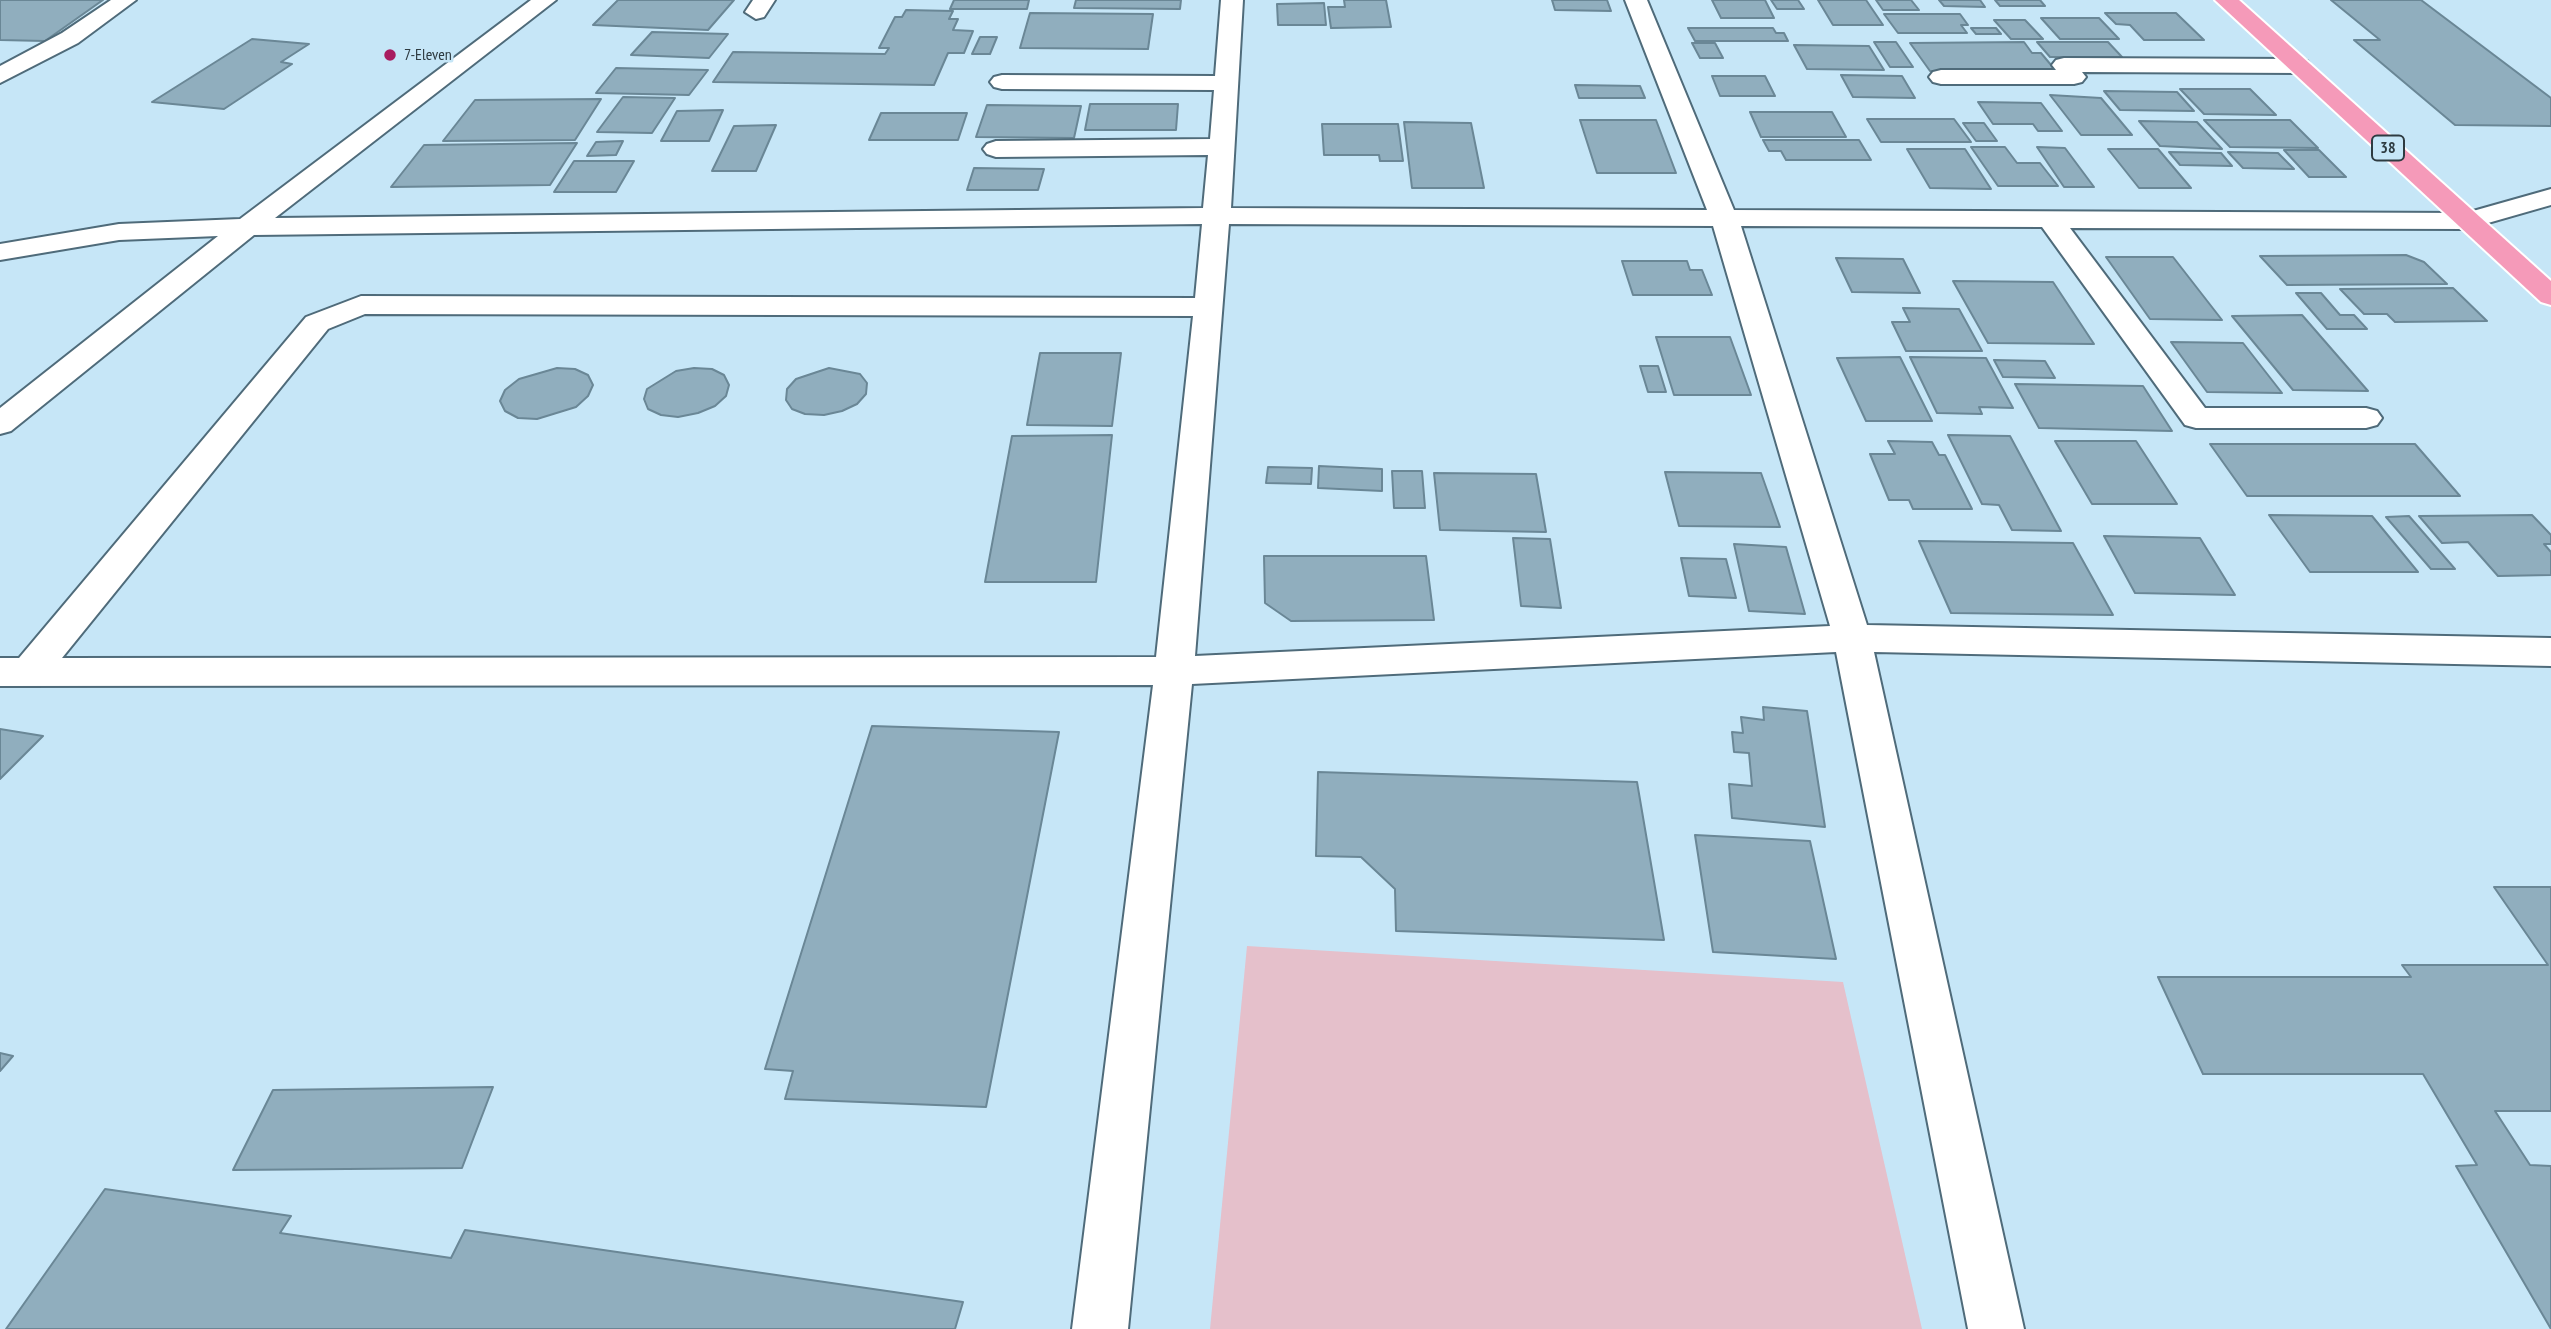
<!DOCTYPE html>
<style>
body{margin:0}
canvas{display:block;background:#c6e6f7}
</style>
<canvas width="2551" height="1329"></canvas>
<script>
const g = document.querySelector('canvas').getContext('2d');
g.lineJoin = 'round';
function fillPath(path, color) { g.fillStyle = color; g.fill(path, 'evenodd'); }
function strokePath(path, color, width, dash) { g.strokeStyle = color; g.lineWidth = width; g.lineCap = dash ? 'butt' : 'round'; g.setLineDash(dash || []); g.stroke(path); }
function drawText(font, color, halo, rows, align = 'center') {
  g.font = font + ' "PT Sans Narrow",sans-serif'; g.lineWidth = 5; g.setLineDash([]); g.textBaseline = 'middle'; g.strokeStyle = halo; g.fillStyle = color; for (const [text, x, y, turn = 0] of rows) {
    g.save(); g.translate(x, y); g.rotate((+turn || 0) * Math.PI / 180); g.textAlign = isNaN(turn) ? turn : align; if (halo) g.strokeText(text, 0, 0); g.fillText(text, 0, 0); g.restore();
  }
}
fillPath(new Path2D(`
 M 1247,946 L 1843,982 L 1922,1329 L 1210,1329 Z`), '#e5c0cb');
const building = new Path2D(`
 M 0,0 L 103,0 L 45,41 L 0,40 Z
 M 618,0 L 734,0 L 708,30 L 593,25 Z
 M 954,0 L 1029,0 L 1027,9 L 950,9 Z
 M 1076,0 L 1181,0 L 1180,9 L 1074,8 Z
 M 1344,0 L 1386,0 L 1391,27 L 1331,28 L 1328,7 L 1345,7 Z
 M 1552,0 L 1607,0 L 1611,11 L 1555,10 Z
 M 1712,0 L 1765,0 L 1774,18 L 1721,18 Z
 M 1771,0 L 1798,0 L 1804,9 L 1777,9 Z
 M 1818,0 L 1866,0 L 1883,25 L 1833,25 Z
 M 1876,0 L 1911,0 L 1919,10 L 1883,10 Z
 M 1939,0 L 1980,0 L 1985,7 L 1944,6 Z
 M 1995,0 L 2040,0 L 2045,6 L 2000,6 Z
 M 2331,0 L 2421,0 L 2551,98 L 2551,126 L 2455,125 L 2354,40 L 2380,40 Z
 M 1324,3 L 1326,25 L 1278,25 L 1277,4 Z
 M 906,10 L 953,11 L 949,19 L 958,19 L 953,30 L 973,31 L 964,53 L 948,53 L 934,85 L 713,82 L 733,52 L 885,54 L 889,48 L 879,48 L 895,17 L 902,17 Z
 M 1030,13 L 1153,14 L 1148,49 L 1020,48 Z
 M 2105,13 L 2176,13 L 2204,40 L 2144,40 L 2130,25 L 2116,24 Z
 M 1884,14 L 1960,14 L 1968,25 L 1961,25 L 1967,33 L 1898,33 Z
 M 2041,18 L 2099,18 L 2119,39 L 2060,39 Z
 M 1994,20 L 2025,20 L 2043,39 L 2011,39 Z
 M 1688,28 L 1773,28 L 1776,33 L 1784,33 L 1788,41 L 1695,41 Z
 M 1971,28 L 1996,28 L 2001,34 L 1976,34 Z
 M 652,32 L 728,34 L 709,58 L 631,55 Z
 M 980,37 L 997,37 L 990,54 L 972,54 Z
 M 252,39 L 309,44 L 281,62 L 292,64 L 224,109 L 152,102 Z
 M 1874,42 L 1896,42 L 1913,67 L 1890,67 Z
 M 2024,42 L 2032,53 L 2041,53 L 2056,71 L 1930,71 L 1910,43 Z
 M 2037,42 L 2108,42 L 2122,57 L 2050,57 Z
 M 1692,43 L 1715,43 L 1723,58 L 1700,58 Z
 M 1794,45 L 1869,46 L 1884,70 L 1807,69 Z
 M 616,68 L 708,70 L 689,95 L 596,93 Z
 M 1841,75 L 1902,76 L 1915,98 L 1853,97 Z
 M 1712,76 L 1765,76 L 1775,96 L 1720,96 Z
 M 1575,85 L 1640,86 L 1645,98 L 1579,98 Z
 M 2180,89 L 2250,89 L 2276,115 L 2204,114 Z
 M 2104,91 L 2177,92 L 2194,111 L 2120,110 Z
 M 2050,95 L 2101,98 L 2132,135 L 2081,135 Z
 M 623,97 L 675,98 L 652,133 L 597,132 Z
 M 601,99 L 575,140 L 443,141 L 475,100 Z
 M 1978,102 L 2041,103 L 2062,131 L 2038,131 L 2033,124 L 1993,124 Z
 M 1090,104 L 1178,104 L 1176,130 L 1085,130 Z
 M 987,105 L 1081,106 L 1074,138 L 976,137 Z
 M 723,110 L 709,141 L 661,141 L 677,111 Z
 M 1750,112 L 1832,112 L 1846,137 L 1761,137 Z
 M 881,113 L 967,113 L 958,140 L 869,140 Z
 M 1867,119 L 1954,119 L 1971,142 L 1881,142 Z
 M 1580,120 L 1656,120 L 1676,173 L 1597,173 Z
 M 2204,120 L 2290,120 L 2318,148 L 2230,147 Z
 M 2139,121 L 2197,122 L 2222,149 L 2160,146 Z
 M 1404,122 L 1471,123 L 1484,188 L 1412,188 Z
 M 1963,123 L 1984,123 L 1997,141 L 1976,141 Z
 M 1322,124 L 1398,124 L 1403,161 L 1380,161 L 1379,155 L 1324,155 Z
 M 776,125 L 756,171 L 712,171 L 734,126 Z
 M 1763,140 L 1859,140 L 1871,160 L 1786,160 L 1781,151 L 1769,151 Z
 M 623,141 L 616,155 L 587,156 L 596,142 Z
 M 577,143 L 550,185 L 391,187 L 424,145 Z
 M 1971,147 L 2005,147 L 2017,163 L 2040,163 L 2058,186 L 1998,186 Z
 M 2037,147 L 2065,148 L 2094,187 L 2064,187 Z
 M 1907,149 L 1965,149 L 1991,189 L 1930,188 Z
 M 2108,149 L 2158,149 L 2191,188 L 2139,188 Z
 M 2284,150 L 2319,150 L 2346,177 L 2309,177 Z
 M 2169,152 L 2221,153 L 2232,166 L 2180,165 Z
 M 2228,152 L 2278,153 L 2294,169 L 2243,168 Z
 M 574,161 L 634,161 L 616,192 L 554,192 Z
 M 974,168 L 1044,169 L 1038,190 L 967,190 Z
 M 2406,255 L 2424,262 L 2447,284 L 2287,285 L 2260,256 Z
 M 2106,257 L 2173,257 L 2222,320 L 2150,319 Z
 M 1836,258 L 1903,259 L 1920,293 L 1852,292 Z
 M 1622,261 L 1687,261 L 1690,270 L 1702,270 L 1712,295 L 1633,295 Z
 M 1953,281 L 2053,282 L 2094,344 L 1988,343 Z
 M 2453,288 L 2487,321 L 2395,322 L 2387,314 L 2364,314 L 2340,289 Z
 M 2296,293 L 2321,293 L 2340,315 L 2354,315 L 2367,329 L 2327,329 Z
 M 1903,308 L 1959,309 L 1982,351 L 1906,351 L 1892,322 L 1910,322 Z
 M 2302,315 L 2368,391 L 2293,390 L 2232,316 Z
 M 1656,337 L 1730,337 L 1751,395 L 1674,395 Z
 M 2171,342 L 2243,343 L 2282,393 L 2207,392 Z
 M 1040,353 L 1121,353 L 1112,426 L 1027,425 Z
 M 1900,357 L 1932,421 L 1866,421 L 1837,358 Z
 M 1910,357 L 1986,358 L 2013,408 L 1979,407 L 1982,414 L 1937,413 Z
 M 1994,360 L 2045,361 L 2055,378 L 2003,377 Z
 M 1640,366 L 1658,366 L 1666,392 L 1648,392 Z
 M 557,368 L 575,369 L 588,375 L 593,385 L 588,396 L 576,407 L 537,419 L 518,418 L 505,411 L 500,401 L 505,390 L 519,379 Z
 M 694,368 L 712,369 L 724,375 L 729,385 L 726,396 L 715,406 L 698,413 L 678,417 L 661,415 L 648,409 L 644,399 L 647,389 L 676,371 Z
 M 829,368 L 860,374 L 867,383 L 866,394 L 857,404 L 842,411 L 824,415 L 805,414 L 792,409 L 786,400 L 787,389 L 796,379 Z
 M 2015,384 L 2143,386 L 2172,431 L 2039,428 Z
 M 1112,435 L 1096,582 L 985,582 L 1012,436 Z
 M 1948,435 L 2010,436 L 2061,531 L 2012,530 L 1999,505 L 1982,504 Z
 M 1888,441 L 1932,442 L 1939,455 L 1945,455 L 1972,509 L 1913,509 L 1909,500 L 1889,500 L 1870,454 L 1895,454 Z
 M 2055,441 L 2136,441 L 2177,504 L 2092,504 Z
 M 2210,444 L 2415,444 L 2460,496 L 2247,496 Z
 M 1319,466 L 1382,469 L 1382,491 L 1318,488 Z
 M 1268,467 L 1312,468 L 1311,484 L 1266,483 Z
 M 1392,471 L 1422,471 L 1425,508 L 1394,508 Z
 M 1665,472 L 1761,473 L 1780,527 L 1679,526 Z
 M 1434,473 L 1536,474 L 1546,532 L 1440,530 Z
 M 2269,515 L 2372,516 L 2418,572 L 2310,572 Z
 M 2532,515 L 2551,535 L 2551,544 L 2544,544 L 2551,552 L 2551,575 L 2498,576 L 2468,542 L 2442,543 L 2419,516 Z
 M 2409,516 L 2455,569 L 2431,569 L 2386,517 Z
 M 2104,536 L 2200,538 L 2235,595 L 2135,593 Z
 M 1513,538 L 1550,539 L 1561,608 L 1521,606 Z
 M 1919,541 L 2073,543 L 2113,615 L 1951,613 Z
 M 1734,544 L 1786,547 L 1805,614 L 1749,611 Z
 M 1264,556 L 1426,556 L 1434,620 L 1291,621 L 1265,603 Z
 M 1681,558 L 1726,559 L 1736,598 L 1689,596 Z
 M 1763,707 L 1807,711 L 1825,827 L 1732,818 L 1729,784 L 1752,786 L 1749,753 L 1734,752 L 1732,732 L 1743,733 L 1741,717 L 1764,720 Z
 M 872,726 L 1059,732 L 986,1107 L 785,1099 L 793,1071 L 765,1069 Z
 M 0,729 L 43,736 L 0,779 Z
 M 1318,772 L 1637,782 L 1664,940 L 1396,931 L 1395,889 L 1361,857 L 1316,856 Z
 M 1695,835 L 1810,841 L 1836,959 L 1713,952 Z
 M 2494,887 L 2551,887 L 2551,1111 L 2495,1111 L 2530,1165 L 2551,1166 L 2551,1329 L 2456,1166 L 2477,1165 L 2423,1074 L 2203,1074 L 2158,977 L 2411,977 L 2402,965 L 2548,965 Z
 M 0,1053 L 13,1056 L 0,1071 Z
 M 493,1087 L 462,1168 L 233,1170 L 273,1090 Z
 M 105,1189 L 291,1216 L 280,1233 L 451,1258 L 465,1230 L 963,1302 L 955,1329 L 6,1329 Z`);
fillPath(building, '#90aebe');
strokePath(building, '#6a8796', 2);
const minor = new Path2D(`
 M 111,0 L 136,0 L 78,43 L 0,83 L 0,66 L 62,33 Z
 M 531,0 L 556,0 L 275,218 L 1203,208 L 1208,155 L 996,157 L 987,154 L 983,149 L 987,144 L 996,141 L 1210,139 L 1214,90 L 1002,89 L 994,87 L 990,82 L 994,77 L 1002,75 L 1215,76 L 1221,0 L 1243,0 L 1231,208 L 1707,210 L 1625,0 L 1647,0 L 1734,210 L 2466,213 L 2551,189 L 2551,205 L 2467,229 L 2070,228 L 2205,408 L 2366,408 L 2377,411 L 2382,418 L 2377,425 L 2366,428 L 2196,428 L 2185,425 L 2042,227 L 1741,226 L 1867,625 L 2551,638 L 2551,666 L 1874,652 L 2024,1329 L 1968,1329 L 1836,652 L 1192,684 L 1128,1329 L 1072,1329 L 1153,685 L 0,686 L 0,658 L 19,658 L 306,317 L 361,296 L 1195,298 L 1202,224 L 254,235 L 11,431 L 0,434 L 0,408 L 218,236 L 119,240 L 0,260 L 0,244 L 119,224 L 240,219 ZM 1229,224 L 1713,226 L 1830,626 L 1195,656 ZM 365,314 L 1193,316 L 1156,657 L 62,658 L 328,329 Z
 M 753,0 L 775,0 L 764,17 L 756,19 L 745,12 Z
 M 2064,58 L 2299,59 L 2307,61 L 2311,66 L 2307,71 L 2299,73 L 2082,72 L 2086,77 L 2082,82 L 2074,84 L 1941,84 L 1933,82 L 1929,77 L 1933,72 L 1941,70 L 2056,70 L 2052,65 L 2056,60 Z`);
const highway = new Path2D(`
 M 2215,0 L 2239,0 L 2551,281 L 2551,305 L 2541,302 Z`);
strokePath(minor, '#4f6b7a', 4);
strokePath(highway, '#fff', 4);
fillPath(minor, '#fff');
fillPath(highway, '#f59ab9');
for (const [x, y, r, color] of [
 [390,55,7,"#a81c5f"]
]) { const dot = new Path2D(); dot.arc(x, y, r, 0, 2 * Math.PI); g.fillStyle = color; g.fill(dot); strokePath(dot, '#c6e6f7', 2.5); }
drawText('16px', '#2e3b41', '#c6e6f7', [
 ["7-Eleven",404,55]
], 'left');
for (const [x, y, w] of [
 [2388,148,32]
]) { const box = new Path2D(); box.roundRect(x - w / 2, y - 12.5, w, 25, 5); g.fillStyle = '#c6e6f7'; g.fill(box); strokePath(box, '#2e3b41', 2); }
drawText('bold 16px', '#2e3b41', null, [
 ["38",2388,148]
]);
</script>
